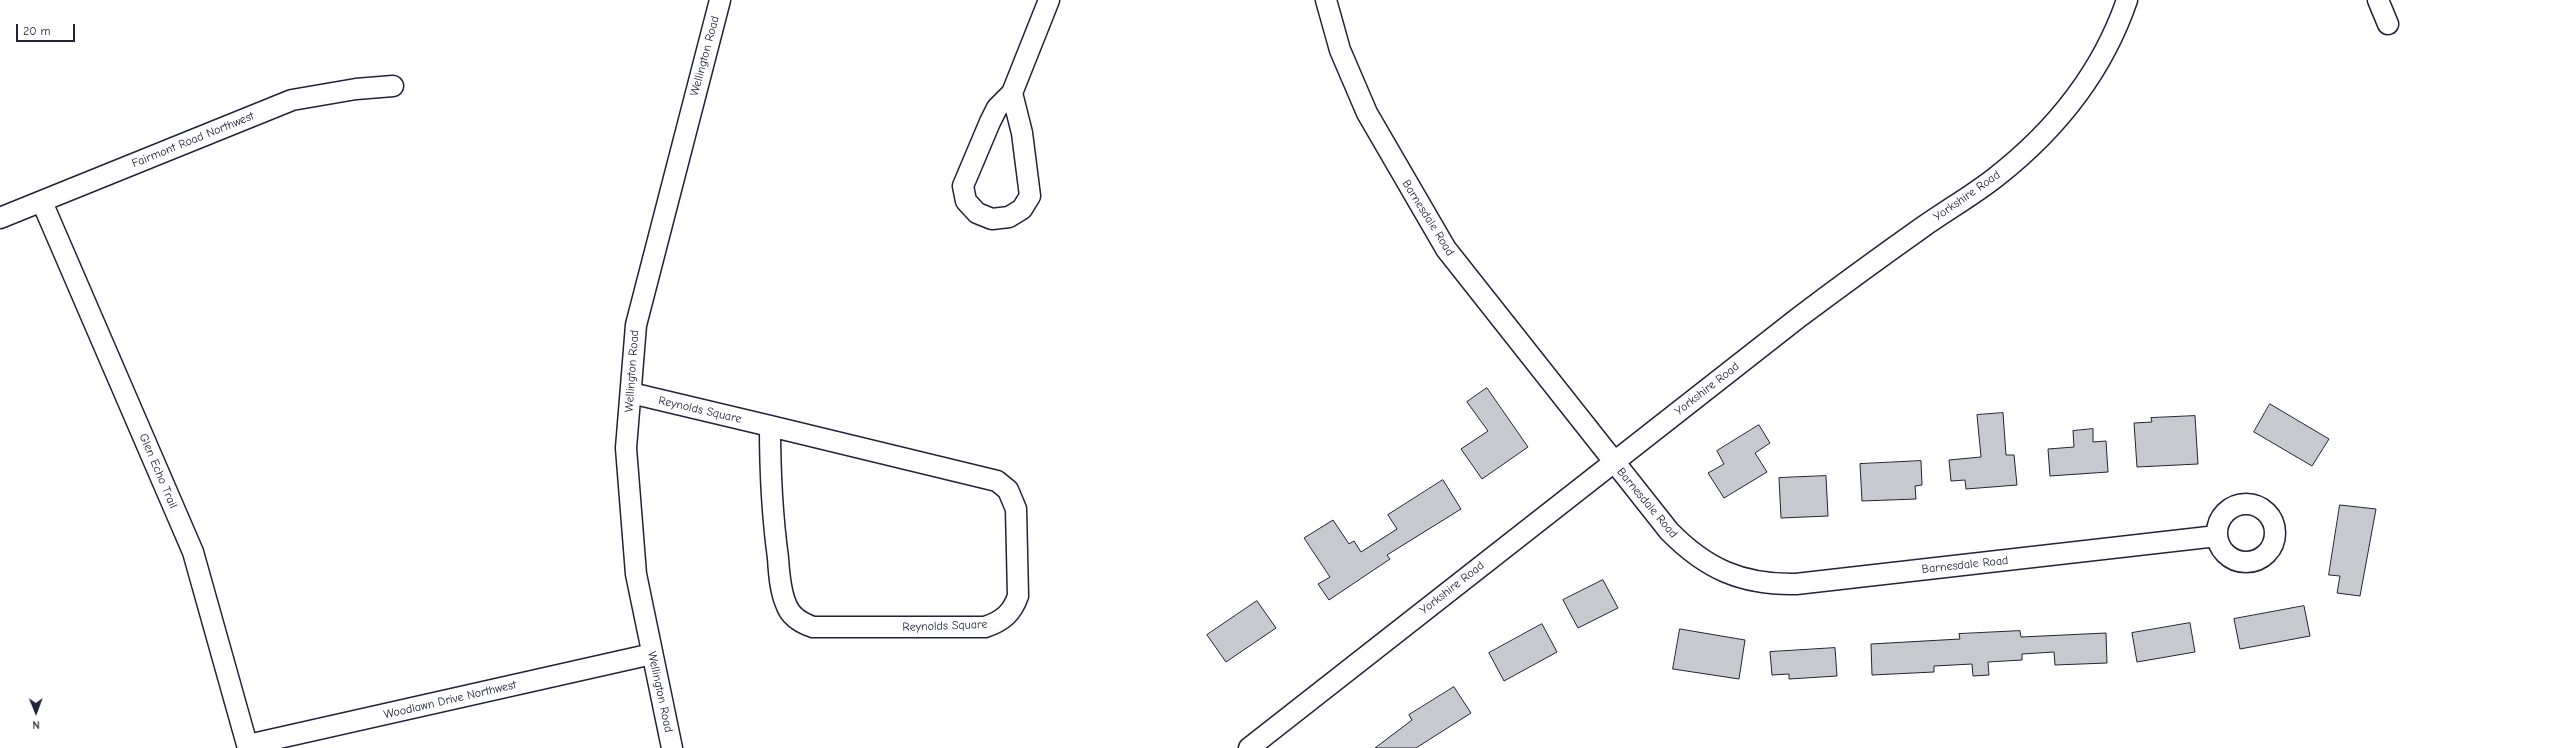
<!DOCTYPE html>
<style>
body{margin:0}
#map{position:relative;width:2555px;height:748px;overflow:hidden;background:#fff;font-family:"Comic Neue",sans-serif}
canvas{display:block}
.north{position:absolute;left:16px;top:692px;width:40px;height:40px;-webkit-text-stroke:3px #fff;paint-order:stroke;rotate:179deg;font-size:11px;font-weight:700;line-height:16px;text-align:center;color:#22223b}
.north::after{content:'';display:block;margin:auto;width:14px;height:18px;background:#22223b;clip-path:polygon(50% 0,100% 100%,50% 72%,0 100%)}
.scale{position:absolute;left:16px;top:24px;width:59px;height:18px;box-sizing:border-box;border:2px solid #22223b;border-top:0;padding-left:5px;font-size:12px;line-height:14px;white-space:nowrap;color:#22223b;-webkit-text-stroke:3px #fff;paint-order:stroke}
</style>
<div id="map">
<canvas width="2555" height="748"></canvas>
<div class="north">N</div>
<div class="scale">20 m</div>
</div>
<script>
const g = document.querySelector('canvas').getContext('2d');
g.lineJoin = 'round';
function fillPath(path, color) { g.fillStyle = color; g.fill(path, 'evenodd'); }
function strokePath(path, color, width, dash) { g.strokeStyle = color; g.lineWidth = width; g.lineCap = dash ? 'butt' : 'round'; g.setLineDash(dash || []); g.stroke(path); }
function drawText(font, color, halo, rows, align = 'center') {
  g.font = font + ' "Comic Neue",sans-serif'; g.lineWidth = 3; g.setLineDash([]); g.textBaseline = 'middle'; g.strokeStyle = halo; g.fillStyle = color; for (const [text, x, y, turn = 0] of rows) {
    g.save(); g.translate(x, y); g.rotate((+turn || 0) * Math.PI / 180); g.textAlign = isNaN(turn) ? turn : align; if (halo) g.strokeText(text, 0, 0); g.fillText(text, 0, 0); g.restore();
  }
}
const building = new Path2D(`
 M 1487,388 L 1528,447 L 1482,479 L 1461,449 L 1488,431 L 1467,402 Z
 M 2270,404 L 2329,439 L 2312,466 L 2254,432 Z
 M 2003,413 L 2006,455 L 2014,455 L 2017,485 L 1966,489 L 1965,480 L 1951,481 L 1949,460 L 1981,457 L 1977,415 Z
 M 2195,416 L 2198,464 L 2137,467 L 2134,423 L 2152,422 L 2151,418 Z
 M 1759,425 L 1770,443 L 1755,453 L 1767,472 L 1724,498 L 1708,473 L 1724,464 L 1717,451 Z
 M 2093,429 L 2093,442 L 2106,441 L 2108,472 L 2050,476 L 2048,449 L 2074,447 L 2073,431 Z
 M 1921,461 L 1922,485 L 1915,486 L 1916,499 L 1862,501 L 1860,464 Z
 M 1826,476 L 1828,516 L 1781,518 L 1779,478 Z
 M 1443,480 L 1461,509 L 1387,555 L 1390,559 L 1329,600 L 1318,584 L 1330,577 L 1304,538 L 1333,520 L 1349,544 L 1354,541 L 1361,552 L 1397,529 L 1388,515 Z
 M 2340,505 L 2376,509 L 2360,596 L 2337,593 L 2340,576 L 2329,575 Z
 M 1603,580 L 1618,608 L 1578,628 L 1563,600 Z
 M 1257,601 L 1276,628 L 1226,662 L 1207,635 Z
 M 2304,606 L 2310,636 L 2240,649 L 2234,619 Z
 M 2190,623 L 2195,652 L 2137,662 L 2132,633 Z
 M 1542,624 L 1557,652 L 1504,681 L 1489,653 Z
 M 1680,629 L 1745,640 L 1739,679 L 1673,669 Z
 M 2020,631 L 2021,637 L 2106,633 L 2107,663 L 2055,665 L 2054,652 L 2022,654 L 2022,660 L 1988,662 L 1989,675 L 1973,676 L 1972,664 L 1934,666 L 1934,672 L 1872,675 L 1871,644 L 1960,639 L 1959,634 Z
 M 1835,648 L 1837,676 L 1789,679 L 1789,674 L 1772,675 L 1770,652 Z
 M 1454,687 L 1471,713 L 1416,748 L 1375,748 L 1412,720 L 1409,715 Z`);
fillPath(building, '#c8c8cf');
strokePath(building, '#22223b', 1);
const minor = new Path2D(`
 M 1326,0 L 1340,50 L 1367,113 L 1446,249 L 1669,531 C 1706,569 1742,585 1796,584 L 2217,536
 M 2378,0 L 2388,24
 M 1012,93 L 1022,133 L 1030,196 L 1022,209 L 1009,217 L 992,219 L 977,213 L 966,201 L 963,186 L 990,122 L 997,108 L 1012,93 L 1049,0
 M 42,202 L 193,552 L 248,748
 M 0,218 L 292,100 L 356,89 L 393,86
 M 631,393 L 770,426
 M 770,426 L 997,481 L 1008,490 L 1016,509 L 1018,596 C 1012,613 1003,621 985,627 L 813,627 C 801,623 790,616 786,604 C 780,590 779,573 778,558 C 772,514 770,471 770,426 Z
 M2217 533a29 29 0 1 1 58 0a29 29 0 1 1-58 0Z
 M 248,745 L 652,654
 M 672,748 L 636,574 L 626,448 L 636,325 L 720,0
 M 1249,748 L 1798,318 C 1838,288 1879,258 1920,229 C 1945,211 1972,196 1996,177 C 2056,130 2102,73 2127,0`);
strokePath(minor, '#22223b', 23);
strokePath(minor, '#fff', 20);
drawText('12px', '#22223b', '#fff', [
 ["Wellington Road",705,56,-75],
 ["Fairmont Road Northwest",193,140,-22],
 ["Yorkshire Road",1967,196,-35],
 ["Barnesdale Road",1428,218,58],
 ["Wellington Road",632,371,-86],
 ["Yorkshire Road",1707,389,-38],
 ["Reynolds Square",700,410,13],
 ["Glen Echo Trail",158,471,67],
 ["Barnesdale Road",1647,503,50],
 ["Barnesdale Road",1965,565,-6],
 ["Yorkshire Road",1452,588,-38],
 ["Reynolds Square",945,626,-2],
 ["Wellington Road",660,692,78],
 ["Woodlawn Drive Northwest",450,700,-13]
]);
</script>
